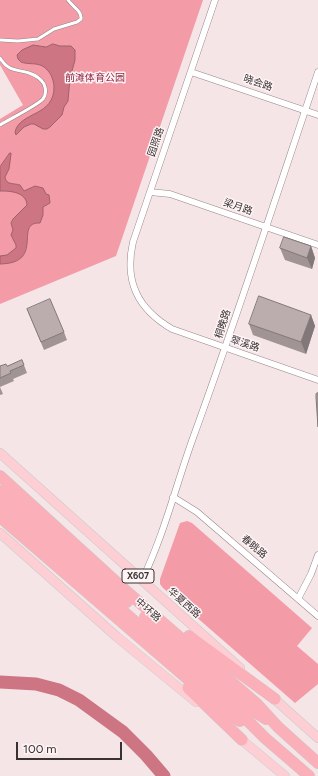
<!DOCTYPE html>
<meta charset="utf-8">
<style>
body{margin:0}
#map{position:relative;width:318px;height:776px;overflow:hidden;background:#f5e5e7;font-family:Figtree,sans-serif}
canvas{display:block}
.scale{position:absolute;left:16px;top:742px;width:106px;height:18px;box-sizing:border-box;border:2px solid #383232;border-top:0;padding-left:5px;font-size:12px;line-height:14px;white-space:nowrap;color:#383232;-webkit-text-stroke:3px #fef4f5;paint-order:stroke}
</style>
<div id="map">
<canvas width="318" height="776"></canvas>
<div class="scale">100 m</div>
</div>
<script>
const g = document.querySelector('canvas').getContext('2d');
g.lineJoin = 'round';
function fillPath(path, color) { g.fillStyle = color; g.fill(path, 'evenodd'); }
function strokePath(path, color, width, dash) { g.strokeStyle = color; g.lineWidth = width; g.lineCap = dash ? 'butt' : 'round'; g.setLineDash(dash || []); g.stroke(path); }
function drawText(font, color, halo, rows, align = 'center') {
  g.font = font + ' Figtree,"Noto Sans SC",sans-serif'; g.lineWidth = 3; g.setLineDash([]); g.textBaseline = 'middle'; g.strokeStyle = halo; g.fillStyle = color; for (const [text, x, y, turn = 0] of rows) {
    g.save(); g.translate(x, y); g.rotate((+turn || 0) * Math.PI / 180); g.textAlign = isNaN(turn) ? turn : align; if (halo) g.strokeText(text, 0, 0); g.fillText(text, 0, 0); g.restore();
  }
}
fillPath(new Path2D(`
 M 0,0 L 203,0 L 116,256 L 0,304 L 0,119 L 23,105 L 0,65 Z
 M 187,521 L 192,523 L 312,628 L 297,646 L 318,664 L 318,684 L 295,703 L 163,588 L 160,584 L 160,579 L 180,523 Z`), '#f49ba8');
const water = new Path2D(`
 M 53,44 L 60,46 L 71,46 L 75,50 L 75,60 L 70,78 L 68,101 L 64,107 L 62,115 L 50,127 L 47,129 L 43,129 L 34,124 L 31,124 L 24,127 L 16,135 L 15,132 C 20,111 55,117 54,86 C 53,79 51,72 44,67 C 37,62 28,65 21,62 L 18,59 L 17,55 L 22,50 L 33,45 L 46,47 Z
 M 10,153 L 11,153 L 11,154 L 9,169 L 5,177 C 6,185 13,183 20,185 L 24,191 L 35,186 L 43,188 L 46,194 L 49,195 L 50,203 L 43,207 L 43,215 L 40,223 C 13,222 46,263 0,264 L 0,256 L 7,255 L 16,248 L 16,245 L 11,235 L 13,230 L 11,223 L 13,219 L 27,205 C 26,192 11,191 0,191 L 0,167 Z`);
fillPath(water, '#cd7583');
strokePath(water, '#a0616b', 1);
strokePath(new Path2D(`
 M 0,682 L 36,684 L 59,690 L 79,700 L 123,732 L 146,755 L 164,776`), '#cd7583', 13);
const lane = new Path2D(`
 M 0,40 L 18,41 L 38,39 L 54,29 L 77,22 L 81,19 C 82,11 73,7 68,0
 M 0,58 C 9,72 16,69 29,73 C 35,75 41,79 44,84 C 46,89 46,95 43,99 C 36,106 10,119 0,125`);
const street = new Path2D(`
 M 215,0 L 133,242 C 124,282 138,309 172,329 L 318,380
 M 191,72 L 318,115
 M 150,192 L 170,194 L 318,245
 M 173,497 L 197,512 L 318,616
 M 142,580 C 164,535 176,485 193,438 C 237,317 277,194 318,72
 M 298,599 L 311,574 L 318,555`);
const primary = new Path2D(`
 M 0,453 L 240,668
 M 0,533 L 117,637 L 196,702
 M 270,695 L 318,738
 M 237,736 L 285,776`);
const highway = new Path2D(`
 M 0,476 L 125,590 L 257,704 L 278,727 L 318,763
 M 0,491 L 127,602
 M 0,504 L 241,714 L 265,738 L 309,776
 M 0,517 L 226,712 L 240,721
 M 145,617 L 250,709 L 266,719
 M 189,636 L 275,699
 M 188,688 L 242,740`);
strokePath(lane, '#958687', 4);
strokePath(street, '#958687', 7);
strokePath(primary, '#cbcaca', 10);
strokePath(highway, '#cbcaca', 12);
strokePath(lane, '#fff', 3);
strokePath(street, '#fff', 6);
strokePath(primary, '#fdcfd5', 9);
strokePath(highway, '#fbafb9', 11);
fillPath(new Path2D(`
 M 311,246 L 315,258 L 312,269 L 285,260 L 280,248 Z
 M 27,309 L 64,332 L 67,340 L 44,350 Z
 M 311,315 L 315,326 L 306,354 L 253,335 L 249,324 Z
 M 22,360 L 27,373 L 13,379 L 14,381 L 0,387 L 3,394 L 0,395 L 0,366 L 7,366 Z`), '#a19495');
fillPath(new Path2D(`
 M 311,246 L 315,258 L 312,269 L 307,258 Z
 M 311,315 L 315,326 L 306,354 L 301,342 Z`), '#837879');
const building = new Path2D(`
 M 284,237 L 311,246 L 307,258 L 280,248 Z
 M 259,296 L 311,315 L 301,342 L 249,324 Z
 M 50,299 L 64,332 L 41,342 L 27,309 Z
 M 22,360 L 24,365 L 10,371 L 11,373 L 0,378 L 0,366 L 6,364 L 7,366 Z
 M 318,393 L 318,427 L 316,397 L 316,394 Z`);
fillPath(building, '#bbacad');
strokePath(building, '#837879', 1);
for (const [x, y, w] of [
 [138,576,32]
]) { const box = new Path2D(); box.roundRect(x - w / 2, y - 7, w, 14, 3); g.fillStyle = '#fef4f5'; g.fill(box); strokePath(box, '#383232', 1); }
drawText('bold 9px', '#383232', null, [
 ["X607",138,576]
]);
drawText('10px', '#902640', '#fef4f5', [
 ["前滩体育公园",95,78]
]);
drawText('10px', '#383232', '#fef4f5', [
 ["晓会路",258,83,19],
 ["园照路",156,142,-71],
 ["梁月路",238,207,19],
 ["桐晚路",223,324,-72],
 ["翠溪路",245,344,18],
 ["春眺路",254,547,40],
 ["华夏西路",184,603,42],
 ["中环路",148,610,41]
]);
</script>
